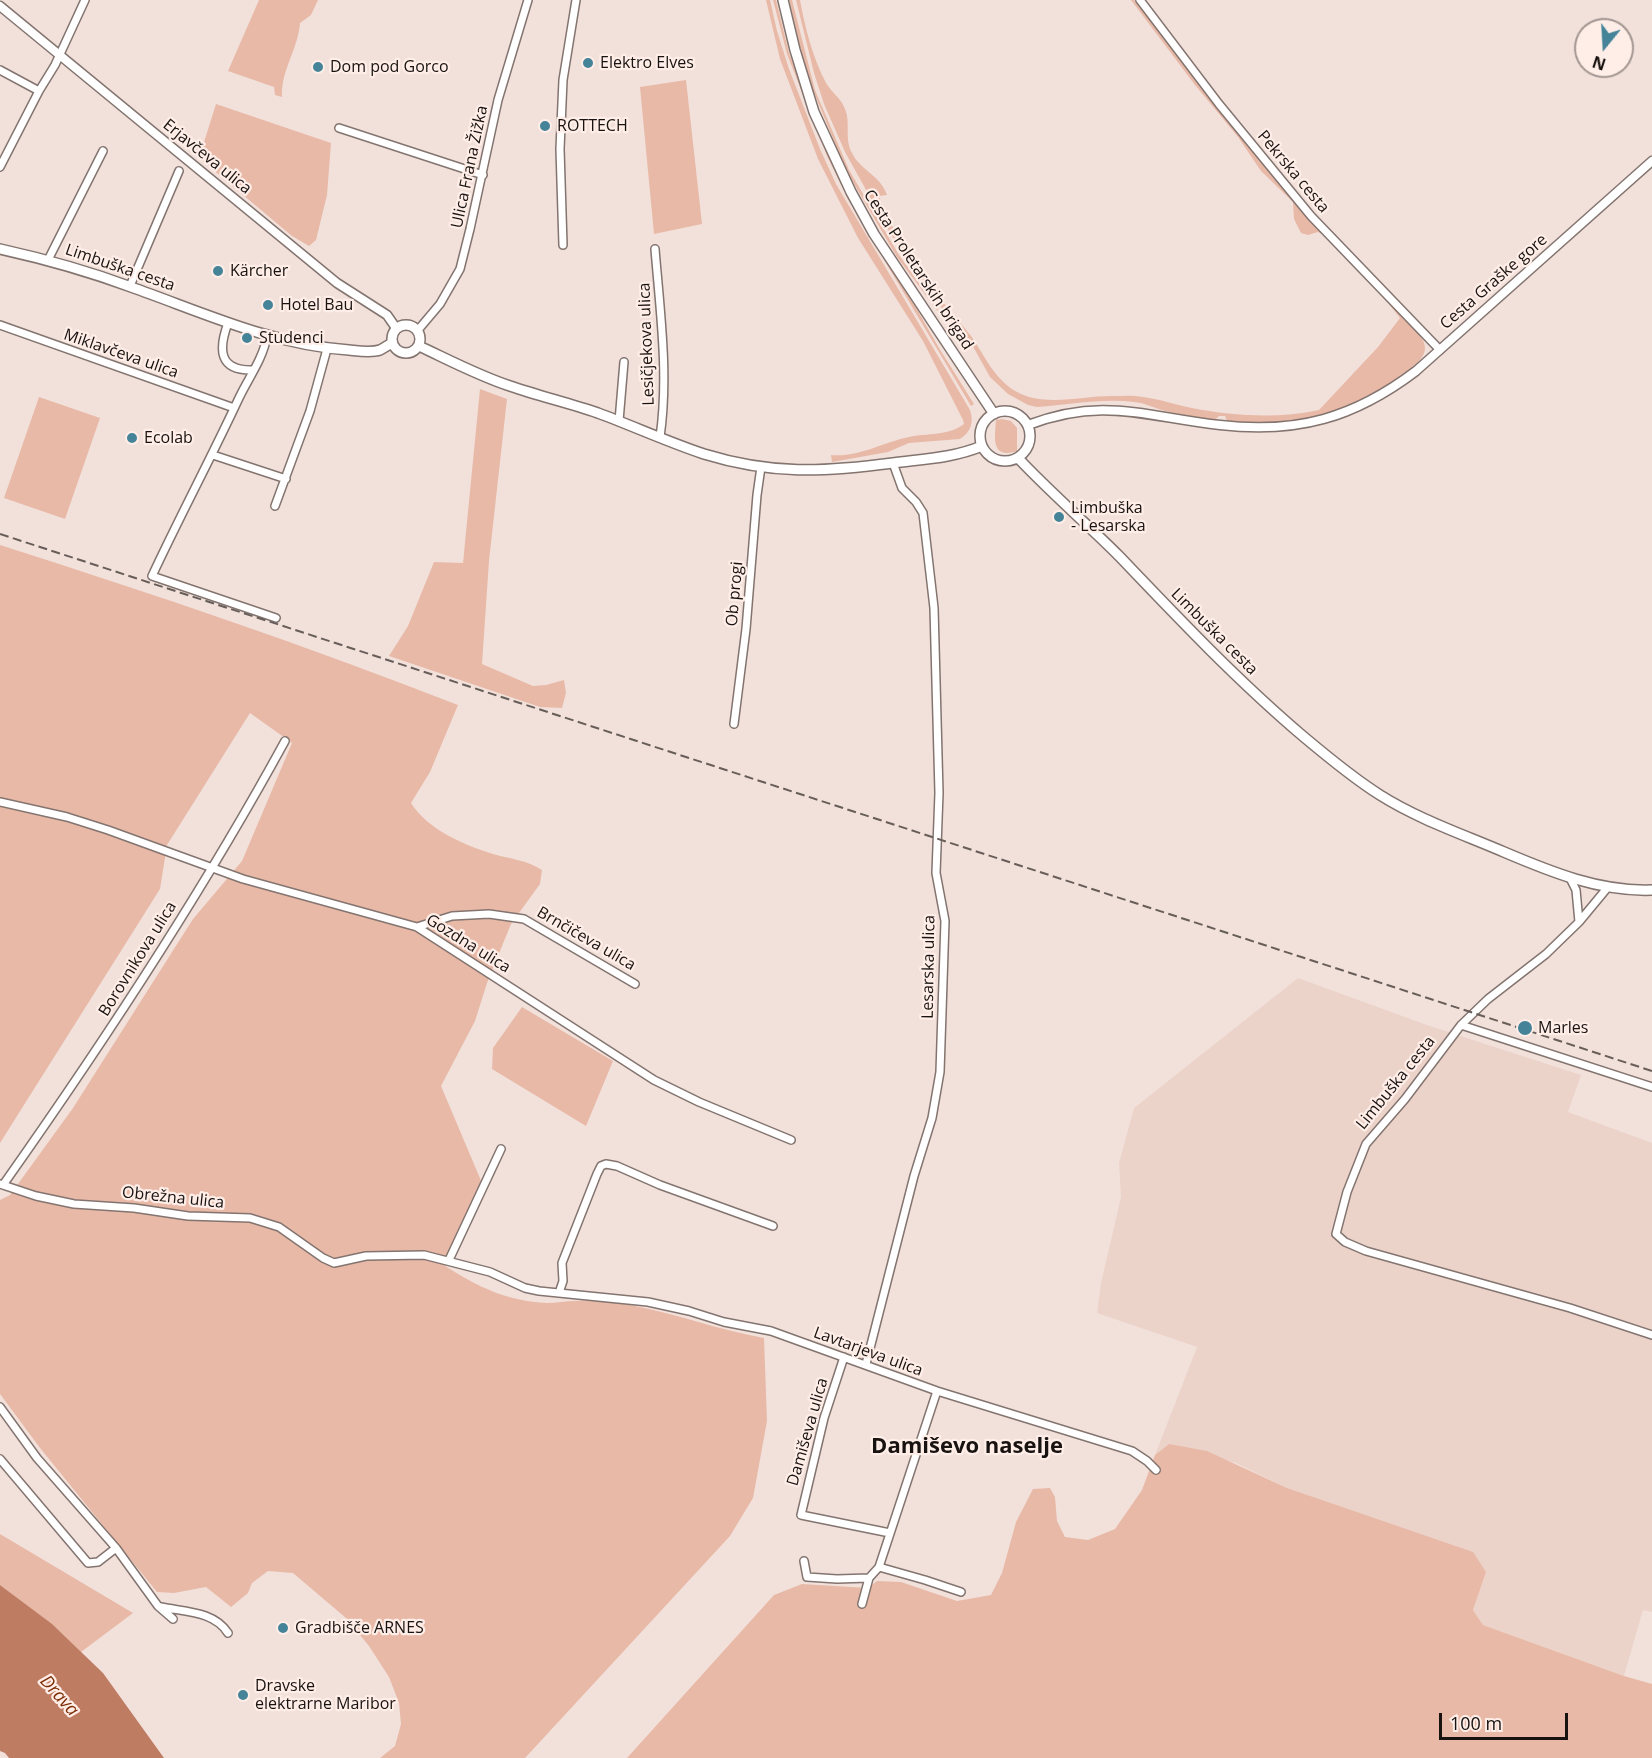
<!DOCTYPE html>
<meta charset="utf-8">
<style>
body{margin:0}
#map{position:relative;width:1652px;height:1758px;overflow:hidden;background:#f2e1db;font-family:"Open Sans",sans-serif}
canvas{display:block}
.north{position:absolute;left:1574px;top:18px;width:60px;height:60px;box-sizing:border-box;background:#ffeee8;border:2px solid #a39692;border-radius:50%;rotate:198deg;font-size:16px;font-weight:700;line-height:24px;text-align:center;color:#181210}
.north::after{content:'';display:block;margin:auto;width:21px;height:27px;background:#458498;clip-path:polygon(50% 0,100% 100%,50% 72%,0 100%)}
.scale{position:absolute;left:1439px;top:1713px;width:129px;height:27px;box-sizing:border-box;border:3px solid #181210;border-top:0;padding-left:8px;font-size:18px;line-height:21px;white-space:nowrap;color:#181210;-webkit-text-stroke:4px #ffeee8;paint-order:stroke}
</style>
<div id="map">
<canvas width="1652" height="1758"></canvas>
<div class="north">N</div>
<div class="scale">100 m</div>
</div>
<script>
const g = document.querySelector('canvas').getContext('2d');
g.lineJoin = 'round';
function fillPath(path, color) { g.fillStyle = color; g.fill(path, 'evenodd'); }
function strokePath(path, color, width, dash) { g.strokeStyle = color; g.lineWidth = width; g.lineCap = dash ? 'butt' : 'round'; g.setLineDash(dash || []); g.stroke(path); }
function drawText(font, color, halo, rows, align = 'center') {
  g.font = font + ' "Open Sans",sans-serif'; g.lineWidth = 4.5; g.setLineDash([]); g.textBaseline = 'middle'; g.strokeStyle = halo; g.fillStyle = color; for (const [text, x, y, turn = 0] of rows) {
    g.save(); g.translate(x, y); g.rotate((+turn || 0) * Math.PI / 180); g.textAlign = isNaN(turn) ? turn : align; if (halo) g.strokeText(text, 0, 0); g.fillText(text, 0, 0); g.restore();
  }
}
fillPath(new Path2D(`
 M 1298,978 L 1427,1025 L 1581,1075 L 1568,1112 L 1652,1143 L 1652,1612 L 1643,1610 L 1624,1676 L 1483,1625 L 1473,1610 L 1486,1572 L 1366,1517 L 1287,1488 L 1236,1463 L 1169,1444 L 1155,1455 L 1197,1347 L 1097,1313 L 1101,1283 L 1121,1197 L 1119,1163 L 1134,1108 Z`), '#ecd3ca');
fillPath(new Path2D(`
 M 259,0 L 320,0 L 318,0 L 311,15 L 300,23 C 298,50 281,69 282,97 L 275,95 L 274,87 L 228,71 Z
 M 766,0 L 770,0 L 777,31 L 789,69 L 820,149 L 836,184 L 970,410 C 974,422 971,432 960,439 L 909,443 L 888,452 L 832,462 L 831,455 C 857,458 884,442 909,437 C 927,433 949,436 964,424 L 963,420 L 923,341 L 858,238 L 818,159 L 780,59 Z
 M 773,0 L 776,0 L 789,53 L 829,155 L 939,348 L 974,404 L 971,406 L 848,199 L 827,156 L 787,54 Z
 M 789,0 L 792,0 L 815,90 L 849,170 L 899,255 L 955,334 L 897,257 L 847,172 L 807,76 Z
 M 796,0 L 800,0 C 805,28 813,58 826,83 C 832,93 841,98 845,109 C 851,123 844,138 852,153 C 860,170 881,176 887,195 L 879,196 C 885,217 897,234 909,252 C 920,268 930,285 942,301 C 951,313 962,324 971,336 C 985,356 994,379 1017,392 C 1044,407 1082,396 1111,396 C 1122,396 1133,395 1143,397 C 1160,399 1176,405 1192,408 C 1233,416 1278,419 1319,410 L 1378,347 L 1400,318 L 1385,299 L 1326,236 L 1318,232 L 1308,235 L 1301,233 L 1294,219 L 1293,202 L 1261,171 L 1238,137 L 1195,85 L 1131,0 L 1134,0 L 1150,19 L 1275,179 L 1415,329 C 1420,335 1425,341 1425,349 C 1424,360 1412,367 1404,373 C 1372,398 1336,414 1296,421 C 1273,424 1250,423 1227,421 L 1225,416 L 1219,416 L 1215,420 C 1199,418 1181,415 1165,411 C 1153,408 1149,404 1134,402 C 1101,398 1070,405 1037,407 L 1028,405 L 1008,394 L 990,377 L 970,341 L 956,329 L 890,233 L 845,152 L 824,104 L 814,73 Z
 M 686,80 L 702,224 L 654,234 L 640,87 Z
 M 216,104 L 331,143 L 327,195 L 316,240 L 309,246 L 292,236 L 199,158 Z
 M 480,389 L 507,399 L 489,561 L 482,664 L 533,686 L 546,685 L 564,680 L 566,693 L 562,708 L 540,707 L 389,656 L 408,626 L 434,562 L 463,563 Z
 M 39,397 L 100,418 L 65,519 L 4,498 Z
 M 1002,419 L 1011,421 L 1017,428 L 1017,451 C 990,460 995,436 996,420 Z
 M 0,545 C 154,594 307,646 458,705 L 430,772 L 411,803 C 427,829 464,845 493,854 C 510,859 527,860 542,870 L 540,884 L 511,924 L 487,983 L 475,1021 L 441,1086 L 482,1183 L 445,1266 C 478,1287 507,1301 547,1303 C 556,1303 566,1301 575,1301 C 592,1300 612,1302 630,1305 C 675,1313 718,1330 764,1338 L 767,1421 L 753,1498 L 730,1536 L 525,1758 L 380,1758 L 395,1746 L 401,1724 L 399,1703 L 389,1677 L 369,1646 L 346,1618 L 293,1573 L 268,1571 L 252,1583 L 248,1593 L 231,1607 L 206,1587 L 174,1593 L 157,1592 L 40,1448 L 0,1394 L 0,1200 L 10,1195 L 73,1108 L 193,919 L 242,861 L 292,743 L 250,713 L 167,845 L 160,889 L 0,1143 Z
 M 522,1007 L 613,1061 L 586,1126 L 492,1069 L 493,1048 Z
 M 1169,1444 L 1207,1451 L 1287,1488 L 1473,1552 L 1486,1572 L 1473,1610 L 1483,1625 L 1624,1676 L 1652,1684 L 1652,1758 L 627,1758 L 774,1595 L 802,1584 L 868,1588 L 877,1581 L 901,1582 L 957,1601 L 991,1595 L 1002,1573 L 1016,1522 L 1033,1489 L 1050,1488 L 1055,1497 L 1057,1521 L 1065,1537 L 1088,1540 L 1115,1529 L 1142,1490 L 1155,1455 Z
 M 0,1534 L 133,1613 L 81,1652 L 51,1624 L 0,1585 Z`), '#e8b9a7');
fillPath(new Path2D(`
 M 0,1585 L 52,1624 L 103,1673 L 164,1758 L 9,1758 L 5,1753 L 0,1751 Z`), '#be7c63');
const minor = new Path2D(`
 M 1140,0 L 1219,104 L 1311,216 L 1440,350
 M 0,70 L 39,91
 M 339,128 L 483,175
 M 0,167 L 39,91 L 55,65 L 85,0
 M 563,245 L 560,149 L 563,80 L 576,0
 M 655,249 C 660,311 669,375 660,437
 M 48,260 L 103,151
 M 130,286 L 179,171
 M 228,323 C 218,350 219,371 253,370
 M 0,325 L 234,408
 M 418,330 L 440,304 L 460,269 L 470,229 L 498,100 L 528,0
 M 267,336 C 263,359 249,377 239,398 C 211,458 180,516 152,576 L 276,618
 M 619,421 L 624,362
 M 213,455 L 286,479
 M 275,506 L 310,411 L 327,349
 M 734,724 L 746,629 L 757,495 L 761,467
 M 0,802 L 67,817 L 108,830 L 243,879 L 417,927 L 654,1080 L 699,1102 L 791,1140
 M 1570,878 L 1576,890 L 1579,922 L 1608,887
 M 1579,922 L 1546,954 L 1488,999 L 1461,1025 L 1405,1099 L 1366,1144 L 1347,1192 L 1336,1234 L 1345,1242 L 1366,1251 L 1570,1308 L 1652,1335
 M 417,927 L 452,916 L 489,914 L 524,919 L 635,984
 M 1461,1025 L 1652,1087
 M 0,1184 L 36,1196 L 74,1204 L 134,1208 L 188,1216 L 250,1218 L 279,1227 L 323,1258 L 334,1263 L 366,1256 L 424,1255 L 490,1272 L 525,1288 L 539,1291 L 648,1302 L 689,1311 L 724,1322 L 771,1331 L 937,1391 L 1132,1451 L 1147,1461 L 1156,1470
 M 3,1185 C 104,1042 201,895 285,741
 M 449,1260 L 501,1149
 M 559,1293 L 563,1281 L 562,1263 L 597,1174 L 601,1166 L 606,1164 L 617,1166 L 660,1185 L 773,1226
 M 844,1357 L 824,1418 L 801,1515 L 890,1533
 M 866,1364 L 914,1176 L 932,1118 L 940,1072 L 945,921 L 936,873 L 939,793 L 934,608 L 923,513 L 916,502 L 902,488 L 893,463
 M 937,1391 L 879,1567 L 925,1580 L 961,1592
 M 0,1407 L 37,1458 L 116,1548 L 158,1606 L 173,1619
 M 0,1459 L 88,1563 L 98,1562 L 116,1548
 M 804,1561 L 807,1577 L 837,1579 L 869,1578 L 879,1567
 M 862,1604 L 869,1578
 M 161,1607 C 185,1612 214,1611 228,1633`);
const tertiary = new Path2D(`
 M 0,6 L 337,283 L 387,315 L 396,328
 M 1028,425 C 1103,396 1146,417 1220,425 C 1297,434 1354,418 1416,371 L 1652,161`);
const secondary = new Path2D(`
 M 783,0 L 795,50 L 814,112 L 851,192 L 874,234 L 994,414
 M 0,249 C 45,259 88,271 131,287 C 202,312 272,345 349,350 C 359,351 371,353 380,350 C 384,348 388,345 392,343
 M392 339a14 14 0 1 1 28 0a14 14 0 1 1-28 0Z
 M 419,346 C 449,360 479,376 510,386 C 539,396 569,403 598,413 C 633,426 668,442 704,454 C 772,475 824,472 893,463 C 924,459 953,458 982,446
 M980 436a25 25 0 1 1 50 0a25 25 0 1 1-50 0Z
 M 1018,458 C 1050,492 1086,523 1119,556 C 1179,619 1238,681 1304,737 C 1329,758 1353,778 1380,795 C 1418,819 1462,834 1504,852 C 1551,872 1600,892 1652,890`);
strokePath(minor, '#83746f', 10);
strokePath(tertiary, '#83746f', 11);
strokePath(secondary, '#83746f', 12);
strokePath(minor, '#fff', 7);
strokePath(tertiary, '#fff', 8);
strokePath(secondary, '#fff', 9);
strokePath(new Path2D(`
 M 0,534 L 1652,1071`), '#675d59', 2, [9, 4.5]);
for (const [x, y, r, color] of [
 [588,63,6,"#458498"],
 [318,67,6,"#458498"],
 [545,126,6,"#458498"],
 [218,271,6,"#458498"],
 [268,305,6,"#458498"],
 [247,338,6,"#458498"],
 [132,438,6,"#458498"],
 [1059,517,6,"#458498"],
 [1525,1028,8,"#458498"],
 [283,1628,6,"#458498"],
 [243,1695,6,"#458498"]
]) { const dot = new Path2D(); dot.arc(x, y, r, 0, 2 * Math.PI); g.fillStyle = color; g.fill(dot); strokePath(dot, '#ffeee8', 2); }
drawText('16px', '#181210', '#ffeee8', [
 ["Elektro Elves",600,63],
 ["Dom pod Gorco",330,67],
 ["ROTTECH",557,126],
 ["Kärcher",230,271],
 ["Hotel Bau",280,305],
 ["Studenci",259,338],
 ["Ecolab",144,438],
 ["Limbuška",1071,508],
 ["- Lesarska",1071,526],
 ["Marles",1538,1028],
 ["Gradbišče ARNES",295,1628],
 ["Dravske",255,1686],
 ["elektrarne Maribor",255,1704]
], 'left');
drawText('16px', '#181210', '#ffeee8', [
 ["Erjavčeva ulica",207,157,39],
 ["Ulica Frana Žižka",470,167,-78],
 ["Pekrska cesta",1293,172,50],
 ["Limbuška cesta",120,268,19],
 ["Cesta Proletarskih brigad",918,270,57],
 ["Cesta Graške gore",1494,282,-41],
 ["Lesičjekova ulica",647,344,-92],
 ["Miklavčeva ulica",121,354,19],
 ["Ob progi",735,594,-85],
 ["Limbuška cesta",1214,632,45],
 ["Brnčičeva ulica",586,939,30],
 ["Gozdna ulica",468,944,32],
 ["Borovnikova ulica",138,959,-58],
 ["Lesarska ulica",929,967,-89],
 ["Limbuška cesta",1396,1083,-51],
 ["Obrežna ulica",173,1198,6],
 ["Lavtarjeva ulica",868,1352,20],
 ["Damiševa ulica",808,1432,-74]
]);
drawText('italic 18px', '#7f2f07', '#ffeee8', [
 ["Drava",59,1696,48]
]);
drawText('bold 22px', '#181210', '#ffeee8', [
 ["Damiševo naselje",967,1447]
]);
</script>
